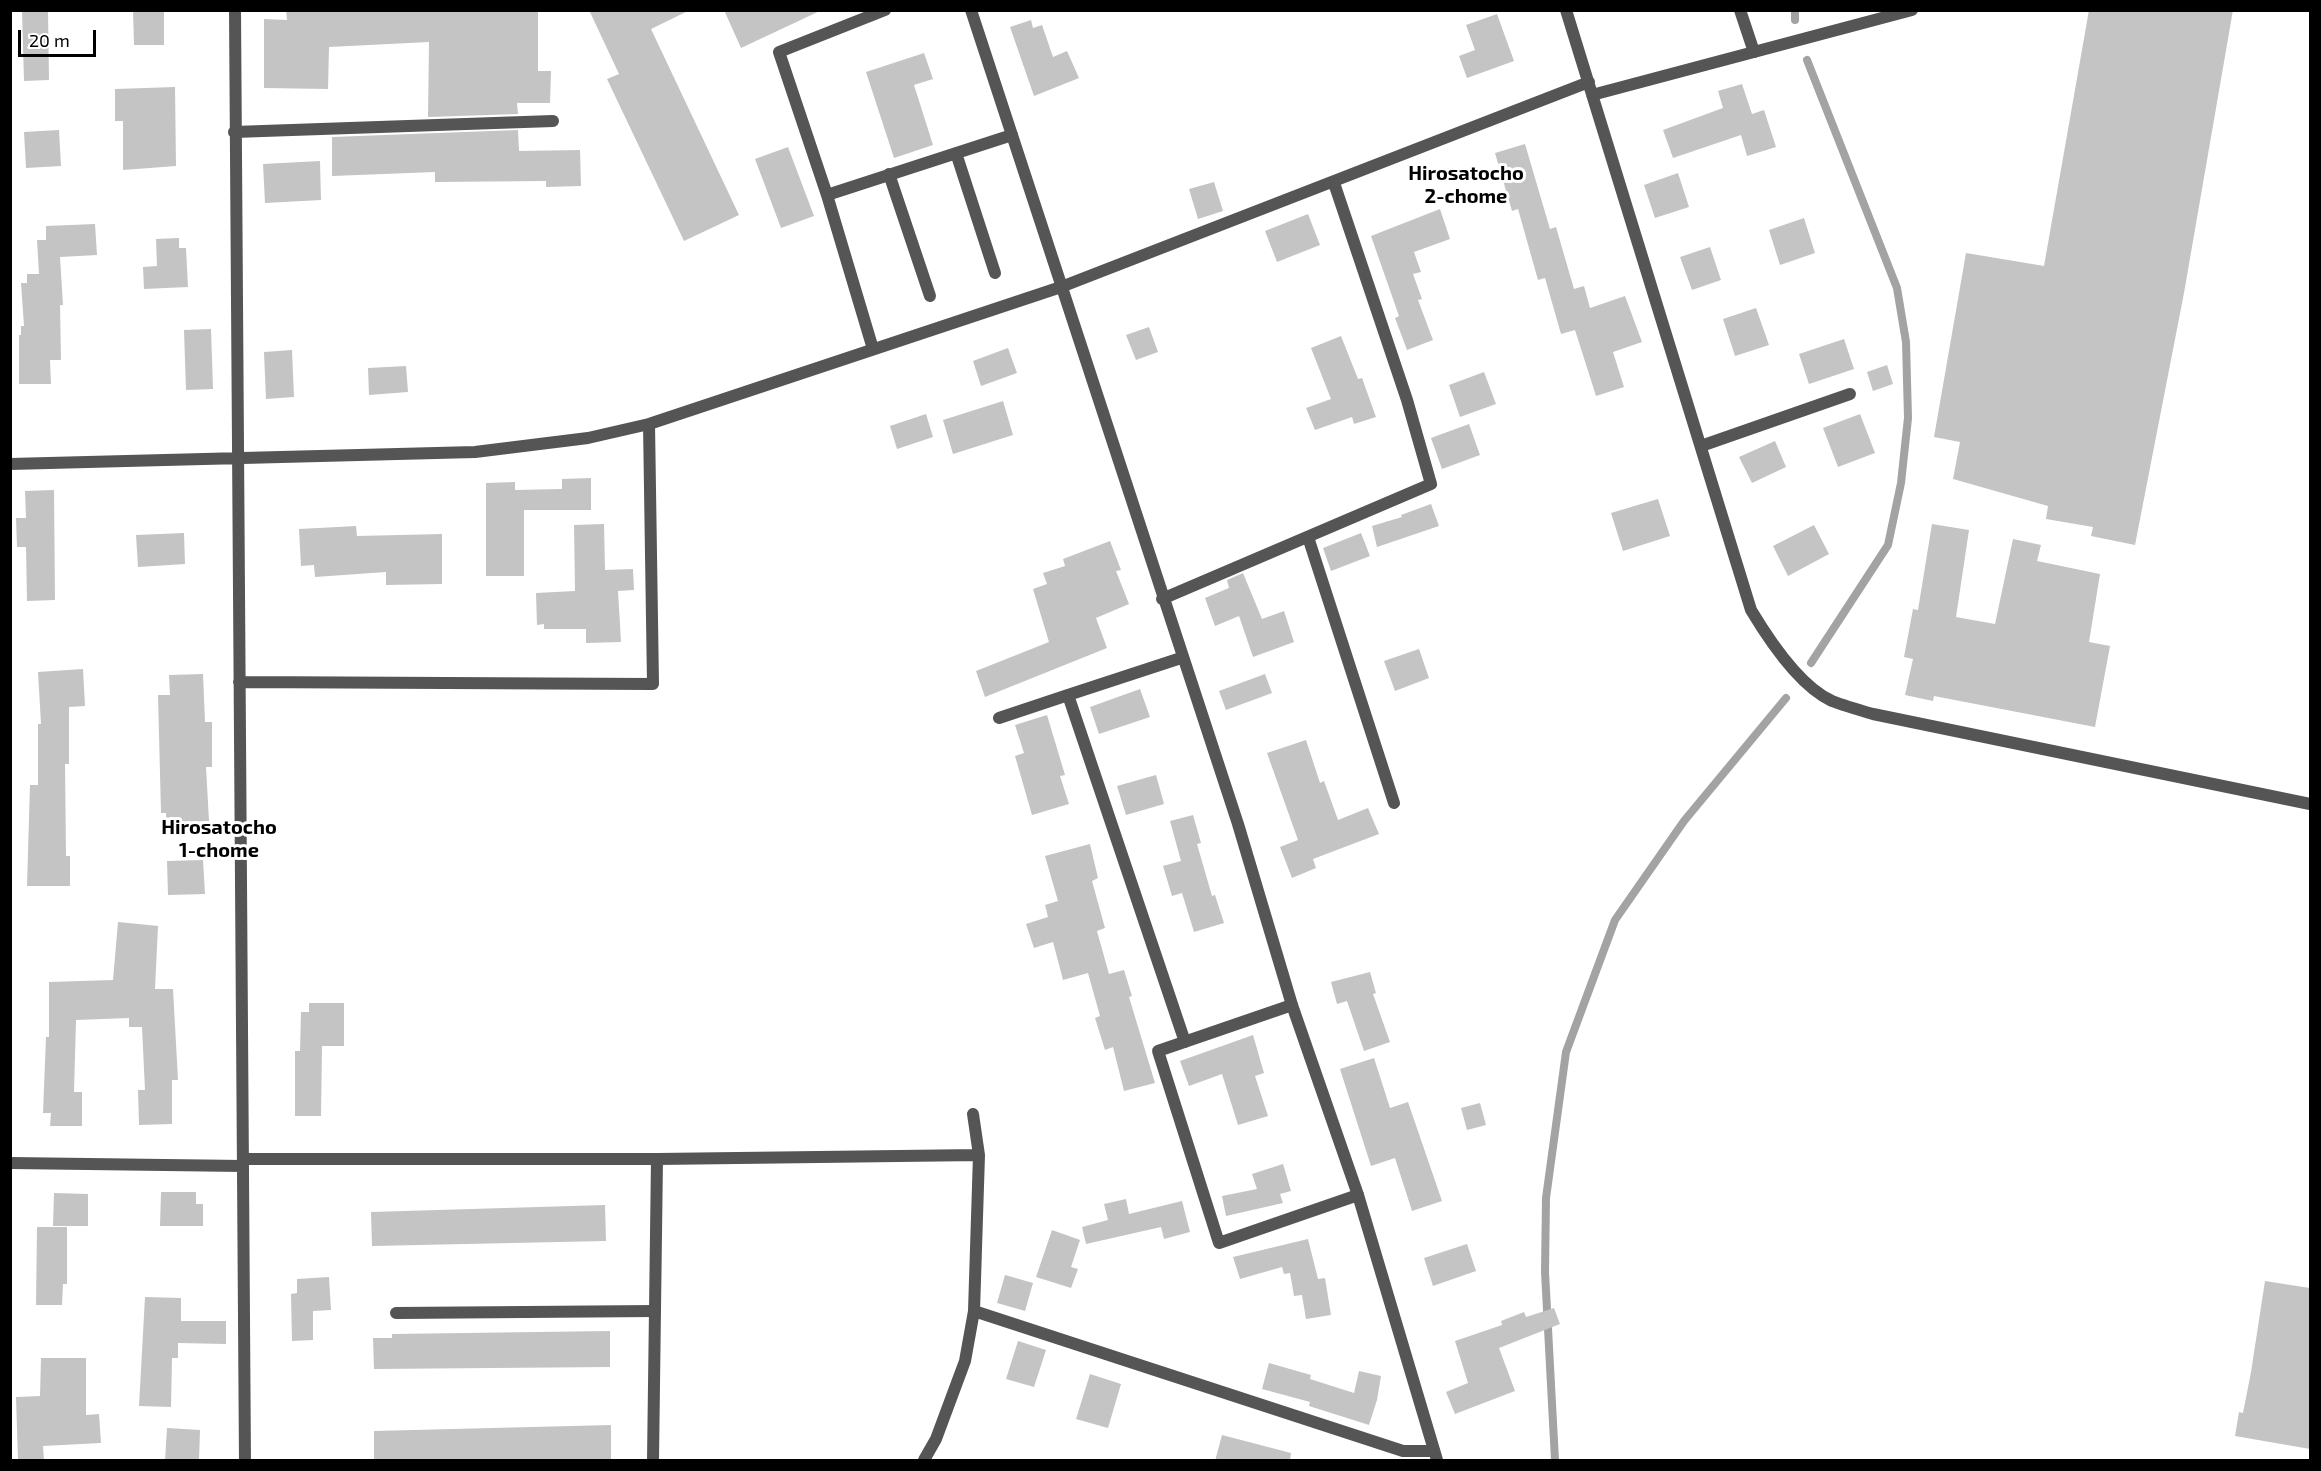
<!DOCTYPE html>
<style>
body{margin:0}
#map{position:relative;width:2321px;height:1471px;overflow:hidden;background:#fff;font-family:"Exo 2",sans-serif}
canvas{display:block}
.frame{position:absolute;inset:0;border:12px solid #000;pointer-events:none}
.scale{position:absolute;left:18px;top:30px;width:78px;height:27px;box-sizing:border-box;border:3px solid #000;border-top:0;padding-left:8px;font-size:18px;line-height:21px;white-space:nowrap;color:#000;-webkit-text-stroke:4px #fff;paint-order:stroke}
</style>
<div id="map">
<canvas width="2321" height="1471"></canvas>
<div class="frame"></div>
<div class="scale">20 m</div>
</div>
<script>
const g = document.querySelector('canvas').getContext('2d');
g.lineJoin = 'round';
function strokePath(path, color, width, dash) { g.strokeStyle = color; g.lineWidth = width; g.lineCap = dash ? 'butt' : 'round'; g.setLineDash(dash || []); g.stroke(path); }
function fillPath(path, color) { g.fillStyle = color; g.fill(path, 'evenodd'); }
function drawText(font, color, halo, rows, align = 'center') {
  g.font = font + ' "Exo 2",sans-serif'; g.lineWidth = 6; g.setLineDash([]); g.textBaseline = 'middle'; g.strokeStyle = halo; g.fillStyle = color; for (const [text, x, y, turn = 0] of rows) {
    g.save(); g.translate(x, y); g.rotate((+turn || 0) * Math.PI / 180); g.textAlign = isNaN(turn) ? turn : align; if (halo) g.strokeText(text, 0, 0); g.fillText(text, 0, 0); g.restore();
  }
}
strokePath(new Path2D(`
 M 1795,10 L 1795,20
 M 1807,60 L 1897,288 L 1906,342 L 1908,418 L 1901,483 L 1888,545 L 1811,663
 M 1555,1460 L 1545,1272 L 1546,1198 L 1566,1052 L 1615,920 L 1684,821 L 1786,698`), '#a3a3a3', 8);
fillPath(new Path2D(`
 M 22,10 L 48,10 L 49,80 L 24,81 Z
 M 133,10 L 164,10 L 164,45 L 134,45 Z
 M 286,10 L 538,10 L 538,71 L 551,71 L 550,103 L 517,103 L 518,114 L 428,117 L 429,42 L 329,47 L 328,89 L 264,88 L 264,19 L 287,20 Z
 M 589,10 L 690,10 L 651,29 L 739,215 L 684,241 L 607,79 L 619,74 Z
 M 724,10 L 822,10 L 741,48 Z
 M 2089,10 L 2233,10 L 2184,293 L 2135,545 L 2091,536 L 2093,527 L 2046,519 L 2048,506 L 1953,479 L 1960,442 L 1934,437 L 1966,253 L 2044,266 Z
 M 1497,14 L 1514,61 L 1467,78 L 1459,56 L 1475,50 L 1466,25 Z
 M 1031,20 L 1033,28 L 1042,25 L 1053,57 L 1067,51 L 1079,78 L 1034,96 L 1010,27 Z
 M 924,53 L 933,79 L 914,85 L 933,145 L 894,158 L 866,72 Z
 M 1742,84 L 1752,114 L 1764,110 L 1776,147 L 1747,156 L 1741,135 L 1673,158 L 1663,130 L 1723,108 L 1718,91 Z
 M 175,87 L 176,166 L 123,170 L 123,121 L 115,121 L 115,89 Z
 M 59,130 L 61,166 L 26,168 L 24,132 Z
 M 518,130 L 519,151 L 580,150 L 581,186 L 546,187 L 546,181 L 435,182 L 435,172 L 332,176 L 332,137 Z
 M 1525,144 L 1550,229 L 1556,227 L 1574,289 L 1584,286 L 1590,308 L 1625,296 L 1642,342 L 1613,352 L 1624,387 L 1596,396 L 1575,330 L 1561,334 L 1545,278 L 1538,280 L 1518,209 L 1512,211 L 1495,153 Z
 M 788,147 L 814,216 L 781,228 L 755,159 Z
 M 320,161 L 321,200 L 265,203 L 263,164 Z
 M 1678,173 L 1689,207 L 1655,218 L 1644,185 Z
 M 1214,182 L 1223,211 L 1198,219 L 1189,189 Z
 M 1440,209 L 1450,239 L 1414,252 L 1421,272 L 1413,274 L 1422,299 L 1418,300 L 1433,340 L 1407,350 L 1395,318 L 1399,316 L 1371,236 Z
 M 1308,214 L 1320,245 L 1277,262 L 1265,231 Z
 M 1804,218 L 1815,253 L 1780,265 L 1769,230 Z
 M 95,224 L 97,255 L 60,257 L 63,305 L 60,305 L 61,360 L 50,360 L 51,384 L 19,384 L 19,335 L 21,335 L 21,326 L 24,326 L 21,283 L 27,283 L 27,274 L 39,274 L 37,240 L 46,240 L 46,226 Z
 M 179,238 L 179,248 L 186,248 L 188,287 L 144,289 L 143,267 L 157,266 L 156,239 Z
 M 1710,247 L 1721,280 L 1692,290 L 1680,257 Z
 M 1756,308 L 1769,345 L 1735,356 L 1723,319 Z
 M 1149,327 L 1158,352 L 1136,360 L 1126,335 Z
 M 211,329 L 213,389 L 186,390 L 184,330 Z
 M 1341,336 L 1358,379 L 1362,378 L 1376,417 L 1354,424 L 1352,417 L 1315,430 L 1306,408 L 1331,399 L 1311,348 Z
 M 1844,339 L 1854,369 L 1809,384 L 1799,354 Z
 M 1008,348 L 1017,373 L 981,386 L 973,361 Z
 M 292,350 L 294,397 L 266,399 L 264,352 Z
 M 1887,365 L 1893,384 L 1873,391 L 1867,372 Z
 M 406,366 L 408,392 L 369,395 L 368,368 Z
 M 1484,372 L 1496,404 L 1460,417 L 1449,385 Z
 M 1003,401 L 1013,435 L 953,454 L 943,420 Z
 M 926,414 L 933,437 L 897,449 L 890,426 Z
 M 1860,414 L 1875,453 L 1838,467 L 1823,428 Z
 M 1469,424 L 1480,455 L 1442,469 L 1431,438 Z
 M 1775,441 L 1786,467 L 1752,483 L 1739,457 Z
 M 591,478 L 591,510 L 524,510 L 524,576 L 486,576 L 486,483 L 515,482 L 515,490 L 562,489 L 562,479 Z
 M 54,490 L 55,600 L 27,601 L 26,547 L 17,547 L 16,518 L 26,518 L 25,491 Z
 M 1658,499 L 1670,536 L 1623,551 L 1611,513 Z
 M 1431,504 L 1439,526 L 1377,547 L 1372,526 L 1402,517 L 1401,515 Z
 M 604,524 L 605,570 L 633,569 L 634,590 L 618,591 L 621,642 L 586,643 L 586,629 L 544,629 L 544,624 L 537,625 L 536,593 L 575,591 L 574,525 Z
 M 1932,524 L 1969,530 L 1956,617 L 1995,624 L 2013,539 L 2041,545 L 2037,561 L 2100,574 L 2089,642 L 2110,646 L 2095,727 L 1934,696 L 1933,701 L 1905,695 L 1913,659 L 1904,657 L 1913,609 L 1918,610 Z
 M 1814,525 L 1829,554 L 1788,576 L 1773,546 Z
 M 356,526 L 357,536 L 442,534 L 442,584 L 386,585 L 386,572 L 315,577 L 314,565 L 301,566 L 299,529 Z
 M 184,533 L 185,564 L 138,567 L 136,535 Z
 M 1361,533 L 1370,556 L 1331,571 L 1323,548 Z
 M 1110,541 L 1121,570 L 1116,571 L 1129,604 L 1096,618 L 1107,648 L 985,697 L 976,671 L 1049,642 L 1033,589 L 1047,584 L 1043,573 L 1065,566 L 1063,559 Z
 M 1243,573 L 1262,619 L 1284,611 L 1294,642 L 1253,657 L 1239,616 L 1215,626 L 1205,598 L 1229,588 L 1227,580 Z
 M 1419,649 L 1429,678 L 1395,691 L 1384,661 Z
 M 83,669 L 85,706 L 69,707 L 69,764 L 65,764 L 66,856 L 70,856 L 70,886 L 27,886 L 30,785 L 38,785 L 38,724 L 41,724 L 38,672 Z
 M 203,674 L 205,722 L 212,722 L 212,767 L 206,767 L 209,821 L 166,823 L 166,813 L 161,813 L 158,695 L 170,695 L 169,675 Z
 M 1265,674 L 1272,693 L 1226,710 L 1219,691 Z
 M 1140,689 L 1150,717 L 1099,734 L 1090,707 Z
 M 1047,715 L 1065,775 L 1060,776 L 1069,804 L 1032,815 L 1015,756 L 1024,753 L 1015,725 Z
 M 1306,740 L 1320,783 L 1324,781 L 1338,820 L 1368,808 L 1379,834 L 1313,859 L 1316,868 L 1292,878 L 1280,847 L 1298,840 L 1267,753 Z
 M 1156,775 L 1164,804 L 1126,815 L 1117,786 Z
 M 1193,815 L 1201,843 L 1197,844 L 1212,896 L 1215,895 L 1224,923 L 1194,932 L 1182,893 L 1172,896 L 1163,866 L 1181,861 L 1170,821 Z
 M 1090,844 L 1098,878 L 1092,881 L 1105,928 L 1097,931 L 1109,974 L 1124,970 L 1132,996 L 1129,997 L 1155,1083 L 1124,1091 L 1113,1047 L 1105,1050 L 1095,1018 L 1100,1016 L 1088,973 L 1063,980 L 1053,942 L 1034,948 L 1026,924 L 1048,917 L 1045,905 L 1058,901 L 1045,856 Z
 M 203,860 L 205,894 L 168,895 L 167,861 Z
 M 118,922 L 158,926 L 155,989 L 173,989 L 178,1080 L 172,1080 L 172,1124 L 139,1125 L 138,1090 L 145,1090 L 142,1027 L 129,1027 L 129,1018 L 76,1020 L 74,1092 L 82,1092 L 82,1126 L 50,1126 L 51,1113 L 43,1113 L 46,1037 L 49,1037 L 49,982 L 113,980 Z
 M 1370,972 L 1376,993 L 1373,994 L 1390,1042 L 1364,1051 L 1347,1001 L 1337,1004 L 1331,982 Z
 M 309,1003 L 344,1003 L 344,1046 L 322,1046 L 321,1116 L 295,1116 L 295,1051 L 300,1051 L 301,1012 L 309,1012 Z
 M 1253,1035 L 1264,1073 L 1255,1076 L 1268,1116 L 1238,1125 L 1222,1074 L 1189,1086 L 1180,1061 Z
 M 1374,1058 L 1390,1108 L 1408,1102 L 1442,1201 L 1412,1211 L 1395,1158 L 1371,1166 L 1340,1069 Z
 M 1480,1103 L 1486,1125 L 1467,1130 L 1461,1108 Z
 M 1283,1164 L 1291,1191 L 1280,1194 L 1283,1203 L 1226,1216 L 1222,1196 L 1257,1189 L 1252,1174 Z
 M 161,1192 L 196,1192 L 196,1204 L 203,1204 L 203,1226 L 160,1226 Z
 M 54,1193 L 88,1194 L 88,1226 L 53,1226 Z
 M 1126,1199 L 1129,1214 L 1182,1201 L 1190,1232 L 1164,1239 L 1161,1227 L 1086,1244 L 1082,1227 L 1108,1220 L 1104,1204 Z
 M 605,1205 L 606,1241 L 372,1246 L 371,1212 Z
 M 37,1227 L 67,1227 L 67,1284 L 63,1284 L 62,1305 L 36,1305 Z
 M 1052,1230 L 1080,1240 L 1071,1267 L 1078,1269 L 1071,1288 L 1036,1277 Z
 M 1308,1239 L 1318,1279 L 1325,1278 L 1331,1315 L 1306,1319 L 1302,1295 L 1294,1296 L 1290,1273 L 1284,1274 L 1282,1267 L 1240,1279 L 1233,1257 Z
 M 1467,1244 L 1476,1271 L 1433,1286 L 1424,1258 Z
 M 1005,1275 L 1033,1283 L 1025,1311 L 997,1303 Z
 M 329,1277 L 331,1310 L 313,1311 L 313,1340 L 292,1341 L 291,1294 L 297,1293 L 297,1279 Z
 M 2265,1281 L 2310,1288 L 2310,1449 L 2235,1436 L 2239,1412 L 2243,1413 L 2251,1372 Z
 M 145,1297 L 181,1298 L 181,1321 L 226,1321 L 226,1344 L 178,1343 L 178,1358 L 172,1358 L 171,1407 L 139,1406 Z
 M 1554,1308 L 1560,1324 L 1499,1348 L 1515,1391 L 1455,1414 L 1446,1392 L 1468,1383 L 1455,1341 L 1502,1325 L 1501,1321 L 1524,1312 L 1526,1317 Z
 M 610,1331 L 610,1367 L 374,1369 L 373,1338 L 392,1338 L 392,1334 Z
 M 1018,1341 L 1046,1350 L 1034,1387 L 1006,1379 Z
 M 41,1358 L 86,1358 L 86,1415 L 99,1414 L 101,1443 L 43,1446 L 44,1461 L 18,1461 L 16,1397 L 40,1396 Z
 M 1269,1363 L 1311,1375 L 1310,1379 L 1354,1393 L 1359,1371 L 1381,1376 L 1377,1400 L 1369,1425 L 1309,1406 L 1310,1402 L 1262,1389 Z
 M 1090,1374 L 1121,1384 L 1108,1428 L 1076,1419 Z
 M 611,1425 L 611,1461 L 374,1461 L 374,1431 Z
 M 167,1428 L 200,1430 L 199,1461 L 165,1461 Z
 M 1222,1435 L 1291,1453 L 1290,1461 L 1215,1461 Z`), '#c4c4c4');
strokePath(new Path2D(`
 M 1740,10 L 1754,52
 M 956,153 L 995,273
 M 889,174 L 930,296
 M 827,195 L 1012,135
 M 873,349 L 827,195 L 779,52 L 885,10
 M 1701,446 L 1850,394
 M 1308,537 L 1394,803
 M 396,1313 L 655,1311`), '#555', 12);
strokePath(new Path2D(`
 M 235,10 L 245,1460
 M 1566,10 L 1751,610 C 1769,640 1799,686 1832,701 C 1845,706 1859,710 1873,714 L 2310,804
 M 1592,95 L 1912,10
 M 234,132 L 553,121
 M 10,464 L 475,452 L 588,438 L 649,424 L 1061,287 L 1589,82
 M 1162,599 L 1431,484 L 1407,400 L 1334,183
 M 1181,658 L 1068,695 L 1185,1042
 M 239,682 L 653,684 L 649,424
 M 999,718 L 1068,695
 M 1292,1005 L 1158,1051 L 1219,1243 L 1358,1195
 M 243,1159 L 657,1159 L 979,1155
 M 10,1163 L 243,1166
 M 974,1311 L 1403,1451 L 1434,1451
 M 653,1460 L 657,1159
 M 924,1460 L 936,1439 L 965,1361 L 974,1311 L 979,1155 L 973,1114`), '#555', 12);
strokePath(new Path2D(`
 M 971,10 L 1238,824 L 1292,1005 L 1358,1195 L 1437,1460`), '#555', 12);
drawText('bold 20px', '#000', '#fff', [
 ["Hirosatocho",1466,173],
 ["2-chome",1466,196],
 ["Hirosatocho",219,827],
 ["1-chome",219,850]
]);
</script>
